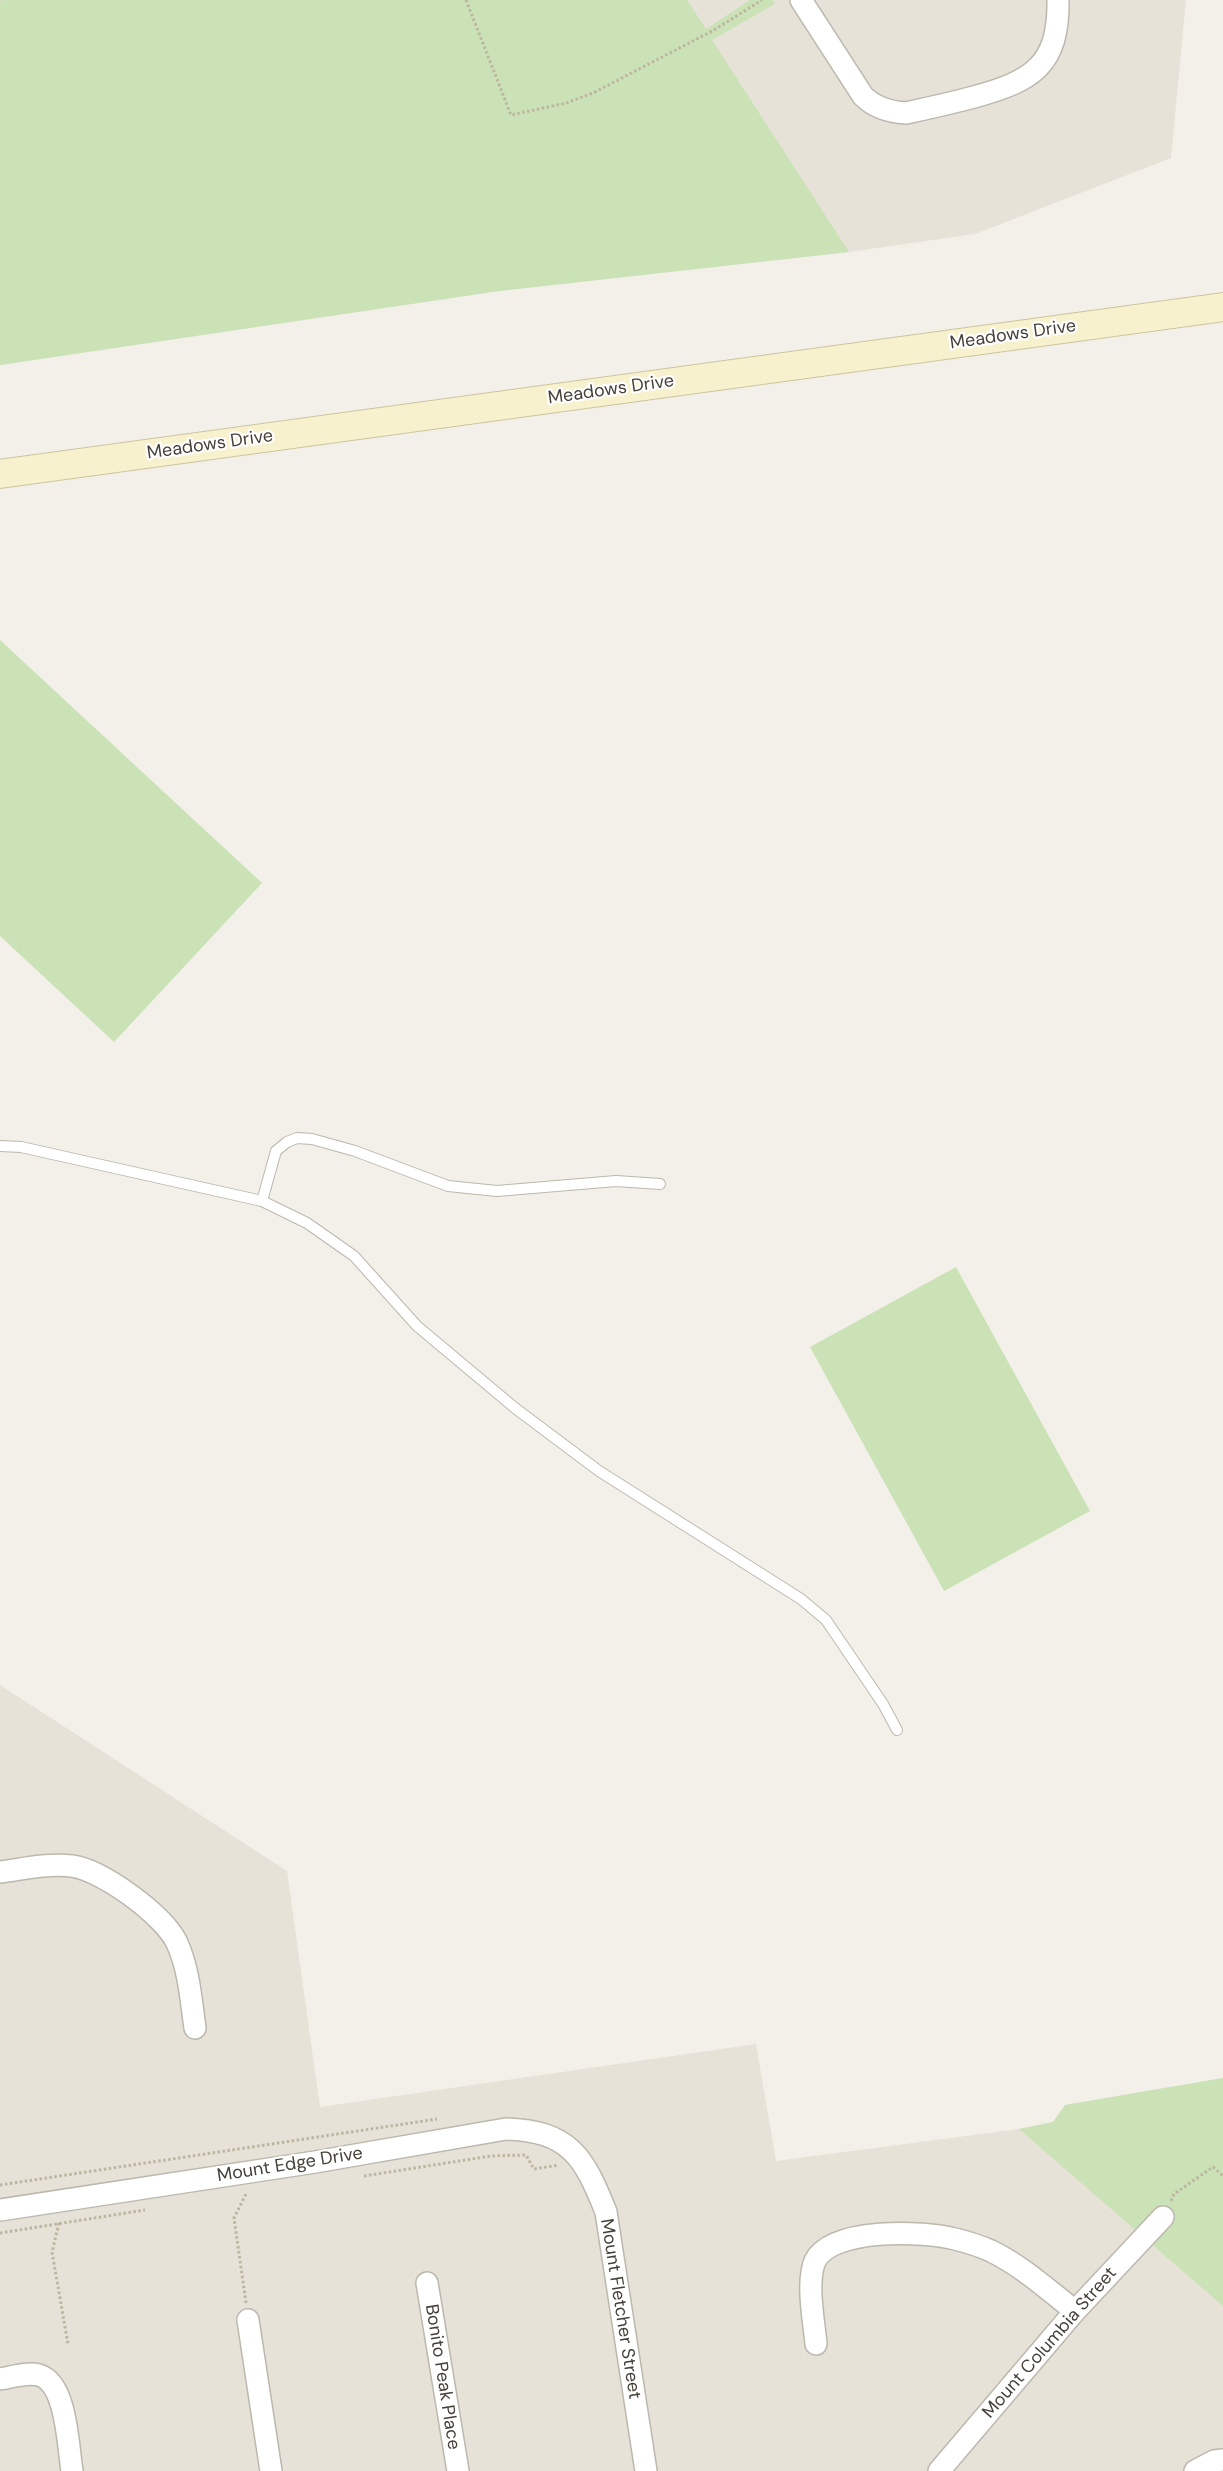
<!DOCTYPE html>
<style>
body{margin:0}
canvas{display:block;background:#f2f0e9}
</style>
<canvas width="1223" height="2471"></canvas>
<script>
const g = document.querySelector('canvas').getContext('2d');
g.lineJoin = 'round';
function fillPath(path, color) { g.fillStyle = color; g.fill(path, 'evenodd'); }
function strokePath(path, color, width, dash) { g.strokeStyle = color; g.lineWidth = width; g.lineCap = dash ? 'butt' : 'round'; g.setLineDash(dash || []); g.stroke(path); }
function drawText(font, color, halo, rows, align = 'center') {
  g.font = font + ' "DM Sans",sans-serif'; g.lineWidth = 4.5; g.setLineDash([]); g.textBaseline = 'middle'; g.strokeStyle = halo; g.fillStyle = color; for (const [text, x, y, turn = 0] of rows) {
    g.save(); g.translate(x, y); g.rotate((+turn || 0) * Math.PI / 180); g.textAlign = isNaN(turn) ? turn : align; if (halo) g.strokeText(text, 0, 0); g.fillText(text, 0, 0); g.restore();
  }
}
fillPath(new Path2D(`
 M 0,0 L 1186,0 L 1171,158 L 975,234 L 849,252 L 499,291 L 0,365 Z
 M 0,1685 L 287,1871 L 320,2107 L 756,2044 L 776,2161 L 1019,2129 L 1053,2122 L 1065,2105 L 1223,2078 L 1223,2471 L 0,2471 Z`), '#e6e2d8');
fillPath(new Path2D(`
 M 3,0 L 687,0 L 706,29 L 750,0 L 773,0 L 775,4 L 712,40 L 849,252 L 499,291 L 0,365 L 0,1 Z
 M 0,640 L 262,883 L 114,1042 L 0,936 Z
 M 956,1267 L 1090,1511 L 944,1591 L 810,1347 Z
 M 1223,2078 L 1223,2306 L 1019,2129 L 1053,2122 L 1065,2105 Z`), '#cbe2b7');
const lane = new Path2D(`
 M 0,1146 L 21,1147 L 262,1201 L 307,1223 L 354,1256 L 417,1326 L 515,1408 L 599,1471 L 801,1599 L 826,1620 L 883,1704 L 897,1730
 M 262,1201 L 276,1151 L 287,1142 L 297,1138 L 312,1139 L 355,1151 L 448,1186 L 497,1191 L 616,1181 L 660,1184`);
const street = new Path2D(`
 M 801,0 L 863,96 C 875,108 889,112 906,113 C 929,108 952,103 974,97 C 1032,81 1059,66 1058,0
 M 0,1872 C 24,1869 48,1863 72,1866 C 102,1870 164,1915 177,1943 C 189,1969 191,2000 195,2028
 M 0,2210 L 315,2162 L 506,2129 C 570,2131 584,2157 606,2212 L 646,2471
 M 427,2283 L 458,2471
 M 248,2320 L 271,2471
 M 816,2344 C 814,2322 806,2282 815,2261 C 832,2227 924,2231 955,2239 C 967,2242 980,2246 991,2251 C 1022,2266 1048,2290 1075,2311
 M 0,2379 C 12,2377 27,2372 39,2375 C 67,2383 68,2447 72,2471
 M 939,2471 L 1075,2311 L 1163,2217
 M 1195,2471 L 1214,2461 L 1223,2460`);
const secondary = new Path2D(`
 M 0,474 L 1223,307`);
strokePath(lane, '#bdb8ad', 12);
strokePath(street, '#bdb8ad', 24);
strokePath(secondary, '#cdc59e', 30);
strokePath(new Path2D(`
 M 466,0 L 511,115 L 566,103 L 593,93 L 714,30 L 762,0
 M 364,2176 L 491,2156 L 526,2155 L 534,2169 L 559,2165
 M 0,2185 L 437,2119
 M 1171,2201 L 1174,2194 L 1213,2167 L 1223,2176
 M 59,2223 L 52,2252 L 68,2344
 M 0,2233 L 145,2210
 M 246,2303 L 234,2218 L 246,2194`), '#bdb5a0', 3, [2.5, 2.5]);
strokePath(lane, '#fff', 10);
strokePath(street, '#fff', 21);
strokePath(secondary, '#f8f1cd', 28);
drawText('18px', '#454138', '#fff', [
 ["Meadows Drive",1013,335,-8],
 ["Meadows Drive",611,390,-8],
 ["Meadows Drive",210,445,-8],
 ["Mount Edge Drive",290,2165,-9],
 ["Mount Fletcher Street",620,2309,81],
 ["Mount Columbia Street",1050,2343,-49],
 ["Bonito Peak Place",442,2377,81]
]);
</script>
